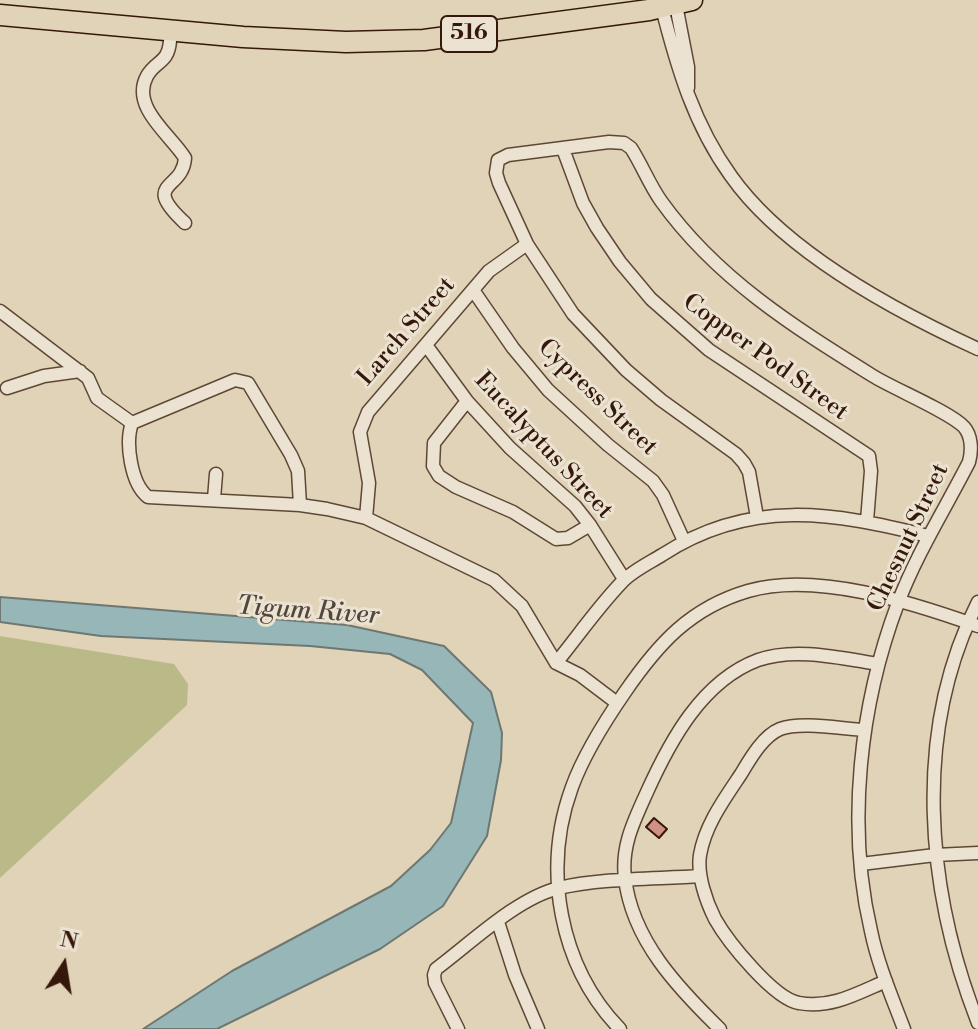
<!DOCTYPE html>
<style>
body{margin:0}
#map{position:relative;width:978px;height:1029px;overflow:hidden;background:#e0d3b8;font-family:"Libre Bodoni",serif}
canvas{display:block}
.north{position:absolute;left:24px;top:925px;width:80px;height:80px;-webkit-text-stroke:6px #ebe2d1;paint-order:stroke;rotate:12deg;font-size:22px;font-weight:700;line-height:32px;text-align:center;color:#34180a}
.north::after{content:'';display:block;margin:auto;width:28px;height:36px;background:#34180a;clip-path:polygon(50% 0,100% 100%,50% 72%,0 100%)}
</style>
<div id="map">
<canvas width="978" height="1029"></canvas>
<div class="north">N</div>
</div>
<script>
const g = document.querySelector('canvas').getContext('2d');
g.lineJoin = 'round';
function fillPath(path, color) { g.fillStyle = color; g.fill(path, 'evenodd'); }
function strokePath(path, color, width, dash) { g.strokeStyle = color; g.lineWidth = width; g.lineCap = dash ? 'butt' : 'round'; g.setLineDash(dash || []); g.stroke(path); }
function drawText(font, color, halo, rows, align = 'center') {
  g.font = font + ' "Libre Bodoni",serif'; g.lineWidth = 6; g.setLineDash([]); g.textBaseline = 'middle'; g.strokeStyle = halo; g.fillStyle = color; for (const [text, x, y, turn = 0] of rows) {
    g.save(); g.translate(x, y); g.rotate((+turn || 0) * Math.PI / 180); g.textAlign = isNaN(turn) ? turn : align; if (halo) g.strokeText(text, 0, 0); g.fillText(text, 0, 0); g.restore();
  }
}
fillPath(new Path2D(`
 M 0,636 L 174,664 L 188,684 L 187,705 L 0,878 Z`), '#baba89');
const water = new Path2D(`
 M 0,597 L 347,625 L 444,646 L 491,692 L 502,733 L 501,760 L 487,836 L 443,906 L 380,949 L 217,1029 L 143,1029 L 232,971 L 391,886 L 430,850 L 451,823 L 473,723 L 422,670 L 390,654 L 310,646 L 101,636 L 0,622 Z`);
fillPath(water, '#96b6b7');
strokePath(water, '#6f7772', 2);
const building = new Path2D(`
 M 654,818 L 667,829 L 659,838 L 646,827 Z`);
fillPath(building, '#d28f86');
strokePath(building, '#34180a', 2);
const minor = new Path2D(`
 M 676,5 L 688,67 L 688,88
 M 662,8 C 677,67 694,125 731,176 C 784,251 895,311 978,349
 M 170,41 C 168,64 156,60 147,76 C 130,107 171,135 185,158 C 183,191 140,181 185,223
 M 563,149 L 583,203 L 597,228 L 620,262 L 651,299 L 709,350 L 869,456 L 871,471 L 867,521
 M 473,290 L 513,348 L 548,390 L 608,445 L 653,481 L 663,495 L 684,541
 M 0,311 L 88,378 L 97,398 L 132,423
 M 426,345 L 467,401 L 510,448 L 575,506 L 590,525 L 624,579
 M 7,388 L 44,376 L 80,371
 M 467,401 L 434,443 L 433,466 L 439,476 L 456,487 L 513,512 L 556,539 L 568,538 L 590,525
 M 214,499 L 216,474
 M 300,505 L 298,471 L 291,455 L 248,383 L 235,380 L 132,423 C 125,443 131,484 148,497 L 300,505 L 327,509 L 366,518 L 494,580 L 522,606 L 556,663 L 580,675 L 617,703
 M 757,517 L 749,472 L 744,463 L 736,454 L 661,400 L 626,370 L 573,314 L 527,244 L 499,183 L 496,173 L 498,160 L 508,155 L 609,142 L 624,143 L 631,148 C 642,165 649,184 661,201 C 716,278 794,327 873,376 C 894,389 950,412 964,427 C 972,436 972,451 969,462 C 945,509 917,553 898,603 C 860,704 846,825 871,931 C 878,965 892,997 904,1029
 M 366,518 L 369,483 L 360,432 L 368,412 L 489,271 L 527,244
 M 978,602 C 912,732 926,890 978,1023
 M 556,663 C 578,636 598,607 622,582 C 632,571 649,563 662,555 C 750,498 833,512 928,536
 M 865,730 C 842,729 801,721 780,729 C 763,736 750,759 741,774 C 725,798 705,825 700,855 C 697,875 706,901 715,919 C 728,942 774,999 799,1003 C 831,1009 858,993 886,981
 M 861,864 L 935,855 L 978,853
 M 498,922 L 515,975 L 538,1029
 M 458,1029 L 435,983 L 434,975 L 436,969 C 471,943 517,898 559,888 C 601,878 656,879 700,876
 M 620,1029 C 559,966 542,869 572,787 C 584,754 605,721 625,692 C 658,644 690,608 748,591 C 816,571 913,603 978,626
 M 720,1029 C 678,988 632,940 625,878 C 621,846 634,821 647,792 C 670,741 702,681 758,660 C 795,647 840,658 878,664`);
const trunk = new Path2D(`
 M 0,15 L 243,37 L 346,42 L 424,40 L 649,10 L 692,0`);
strokePath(minor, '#5f4736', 15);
strokePath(trunk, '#34180a', 23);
strokePath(minor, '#ebe2d1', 12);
strokePath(trunk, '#e0d3b8', 20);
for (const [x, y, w] of [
 [469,34,56]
]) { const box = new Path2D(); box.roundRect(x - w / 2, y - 18, w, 36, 6); g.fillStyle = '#ebe2d1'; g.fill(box); strokePath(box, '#34180a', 2); }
drawText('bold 22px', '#34180a', null, [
 ["516",469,34]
]);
drawText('24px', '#34180a', '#ebe2d1', [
 ["Larch Street",407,332,-49],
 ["Copper Pod Street",765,358,36],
 ["Cypress Street",597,398,44],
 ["Eucalyptus Street",543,446,47],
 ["Chesnut Street",909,538,-65]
]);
drawText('italic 26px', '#51473e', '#ebe2d1', [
 ["Tigum River",308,612,4]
]);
</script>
